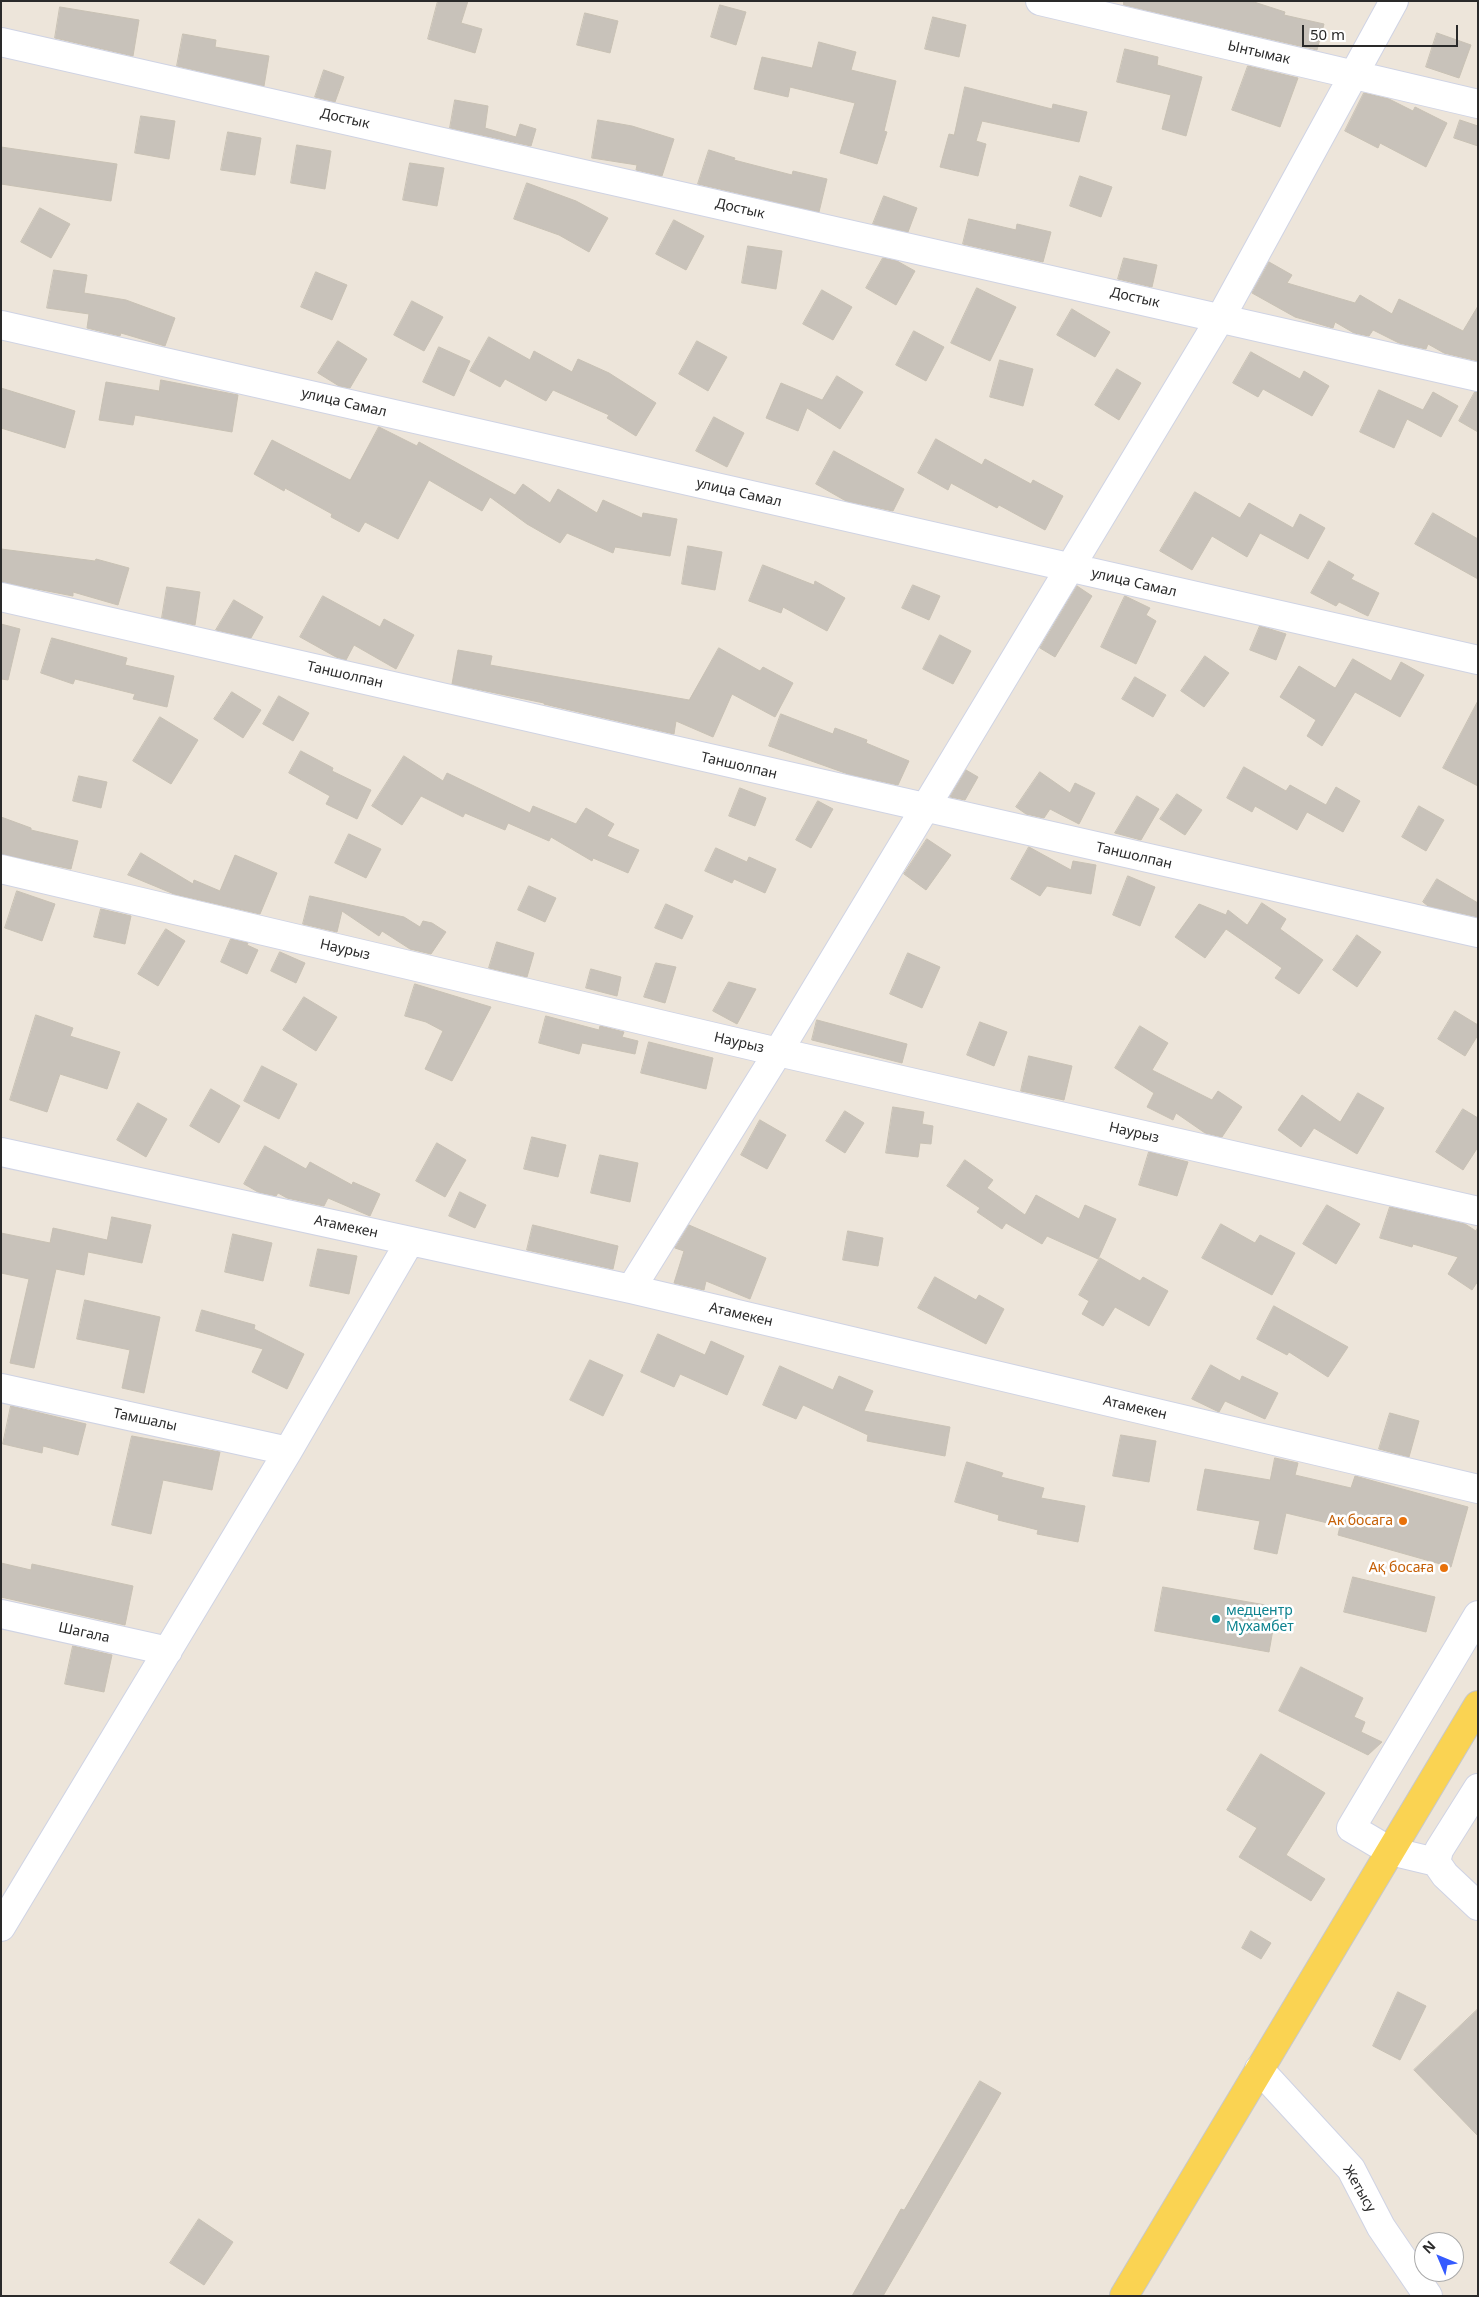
<!DOCTYPE html>
<meta charset="utf-8">
<style>
body{margin:0}
#map{position:relative;width:1479px;height:2297px;overflow:hidden;background:#ede5da;font-family:"Noto Sans",sans-serif}
canvas{display:block}
.frame{position:absolute;inset:0;border:2px solid #2a2a2a;pointer-events:none}
.north{position:absolute;left:1414px;top:2232px;width:50px;height:50px;box-sizing:border-box;background:#fff;border:1px solid #aaa;border-radius:50%;rotate:315deg;font-size:14px;font-weight:700;line-height:20px;text-align:center;color:#2a2a2a}
.north::after{content:'';display:block;margin:auto;width:18px;height:22px;background:#355bff;clip-path:polygon(50% 0,100% 100%,50% 72%,0 100%)}
.scale{position:absolute;left:1302px;top:25px;width:156px;height:22px;box-sizing:border-box;border:2px solid #2a2a2a;border-top:0;padding-left:6px;font-size:15px;line-height:18px;white-space:nowrap;color:#2a2a2a;-webkit-text-stroke:4px #fff;paint-order:stroke}
</style>
<div id="map">
<canvas width="1479" height="2297"></canvas>
<div class="frame"></div>
<div class="north">N</div>
<div class="scale">50 m</div>
</div>
<script>
const g = document.querySelector('canvas').getContext('2d');
g.lineJoin = 'round';
function fillPath(path, color) { g.fillStyle = color; g.fill(path, 'evenodd'); }
function strokePath(path, color, width, dash) { g.strokeStyle = color; g.lineWidth = width; g.lineCap = dash ? 'butt' : 'round'; g.setLineDash(dash || []); g.stroke(path); }
function drawText(font, color, halo, rows, align = 'center') {
  g.font = font + ' "Noto Sans",sans-serif'; g.lineWidth = 5; g.setLineDash([]); g.textBaseline = 'middle'; g.strokeStyle = halo; g.fillStyle = color; for (const [text, x, y, turn = 0] of rows) {
    g.save(); g.translate(x, y); g.rotate((+turn || 0) * Math.PI / 180); g.textAlign = isNaN(turn) ? turn : align; if (halo) g.strokeText(text, 0, 0); g.fillText(text, 0, 0); g.restore();
  }
}
const building = new Path2D(`
 M 438,1 L 468,1 L 461,23 L 482,29 L 475,53 L 428,39 Z
 M 1124,1 L 1251,1 L 1285,12 L 1284,15 L 1324,24 L 1317,50 L 1124,5 Z
 M 720,5 L 746,12 L 736,45 L 711,37 Z
 M 60,7 L 139,20 L 133,56 L 55,38 Z
 M 585,13 L 618,21 L 610,53 L 577,45 Z
 M 933,17 L 966,25 L 959,57 L 925,49 Z
 M 1437,33 L 1471,45 L 1459,78 L 1426,67 Z
 M 183,34 L 216,40 L 215,47 L 269,56 L 264,86 L 177,66 Z
 M 819,42 L 856,52 L 851,70 L 896,81 L 884,131 L 887,132 L 877,164 L 840,153 L 855,103 L 790,87 L 788,97 L 754,89 L 762,57 L 812,68 Z
 M 1125,49 L 1158,57 L 1157,65 L 1202,77 L 1186,136 L 1162,129 L 1171,95 L 1117,82 Z
 M 1248,66 L 1298,78 L 1280,127 L 1232,110 Z
 M 324,70 L 344,77 L 335,102 L 315,97 Z
 M 965,87 L 1052,109 L 1053,104 L 1087,112 L 1079,142 L 982,121 L 976,141 L 986,144 L 978,176 L 940,167 L 949,134 L 954,135 Z
 M 1364,93 L 1389,99 L 1413,111 L 1415,107 L 1447,123 L 1426,167 L 1380,143 L 1378,148 L 1345,131 Z
 M 455,100 L 488,106 L 485,128 L 516,137 L 520,124 L 536,129 L 531,146 L 450,128 Z
 M 141,116 L 175,121 L 169,159 L 135,153 Z
 M 598,120 L 632,126 L 674,139 L 662,176 L 636,170 L 637,165 L 592,158 Z
 M 1460,120 L 1478,126 L 1478,146 L 1454,138 Z
 M 228,132 L 261,138 L 255,175 L 221,170 Z
 M 297,145 L 331,151 L 325,189 L 291,183 Z
 M 1,147 L 117,164 L 111,201 L 1,184 Z
 M 709,150 L 735,158 L 734,160 L 792,175 L 793,171 L 827,179 L 819,212 L 698,184 Z
 M 410,163 L 444,168 L 437,206 L 403,200 Z
 M 1080,176 L 1112,187 L 1101,217 L 1070,206 Z
 M 527,183 L 576,201 L 608,218 L 589,252 L 559,235 L 514,219 Z
 M 884,196 L 917,208 L 908,232 L 873,224 Z
 M 40,208 L 70,224 L 51,258 L 21,242 Z
 M 969,219 L 1016,230 L 1017,224 L 1051,232 L 1043,262 L 963,244 Z
 M 674,220 L 704,236 L 686,270 L 656,254 Z
 M 748,246 L 782,251 L 776,289 L 742,283 Z
 M 883,258 L 897,261 L 915,271 L 896,305 L 866,288 Z
 M 1124,258 L 1157,265 L 1152,287 L 1118,279 Z
 M 1269,262 L 1292,275 L 1287,283 L 1355,303 L 1360,295 L 1392,314 L 1399,299 L 1463,331 L 1478,306 L 1478,361 L 1444,353 L 1428,344 L 1426,349 L 1399,343 L 1373,330 L 1369,336 L 1354,333 L 1335,322 L 1333,328 L 1295,317 L 1252,293 Z
 M 54,270 L 87,275 L 84,293 L 126,300 L 175,318 L 165,346 L 121,333 L 120,336 L 87,328 L 89,314 L 47,308 Z
 M 316,272 L 347,285 L 332,320 L 301,307 Z
 M 977,288 L 1016,307 L 990,361 L 951,343 Z
 M 822,290 L 852,307 L 833,340 L 803,324 Z
 M 412,301 L 443,317 L 424,351 L 394,335 Z
 M 1072,309 L 1110,332 L 1095,357 L 1057,335 Z
 M 914,331 L 944,347 L 926,381 L 896,365 Z
 M 489,337 L 530,360 L 534,351 L 572,372 L 578,359 L 609,373 L 656,403 L 636,436 L 607,418 L 609,415 L 553,390 L 546,401 L 505,379 L 500,387 L 470,371 Z
 M 338,341 L 367,359 L 350,388 L 339,386 L 318,373 Z
 M 697,341 L 727,357 L 708,391 L 679,374 Z
 M 439,347 L 470,361 L 454,396 L 423,382 Z
 M 1251,352 L 1300,379 L 1304,371 L 1329,386 L 1312,416 L 1263,389 L 1258,397 L 1233,383 Z
 M 1000,360 L 1033,369 L 1023,406 L 990,397 Z
 M 1117,369 L 1141,383 L 1119,420 L 1095,405 Z
 M 837,376 L 863,392 L 840,429 L 807,408 L 798,431 L 766,418 L 781,383 L 822,400 Z
 M 161,380 L 238,395 L 232,432 L 135,415 L 133,425 L 99,420 L 106,382 L 159,391 Z
 M 1,388 L 75,411 L 65,448 L 1,428 Z
 M 1379,390 L 1423,410 L 1433,392 L 1458,406 L 1441,437 L 1407,419 L 1394,448 L 1360,432 Z
 M 1475,392 L 1478,392 L 1478,432 L 1459,421 Z
 M 714,417 L 744,433 L 727,467 L 696,451 Z
 M 379,427 L 417,446 L 419,442 L 515,495 L 523,484 L 550,503 L 558,489 L 597,513 L 603,500 L 642,518 L 643,513 L 677,519 L 670,556 L 615,547 L 613,553 L 567,533 L 560,543 L 527,524 L 490,497 L 482,511 L 429,480 L 398,539 L 365,522 L 359,532 L 331,517 L 332,514 L 285,488 L 284,491 L 254,474 L 272,440 L 350,480 Z
 M 936,439 L 982,465 L 985,459 L 1031,484 L 1033,480 L 1063,496 L 1045,530 L 999,505 L 997,508 L 951,483 L 948,490 L 918,473 Z
 M 834,451 L 904,489 L 893,511 L 846,501 L 816,484 Z
 M 1195,492 L 1240,518 L 1249,503 L 1293,528 L 1300,514 L 1325,528 L 1308,559 L 1260,533 L 1247,557 L 1212,536 L 1192,570 L 1160,551 Z
 M 1433,513 L 1478,539 L 1478,579 L 1415,544 Z
 M 688,546 L 722,552 L 715,590 L 682,584 Z
 M 1,549 L 95,561 L 96,559 L 129,568 L 118,605 L 73,592 L 73,596 L 1,582 Z
 M 1329,561 L 1354,575 L 1351,579 L 1379,593 L 1368,616 L 1339,602 L 1336,606 L 1311,593 Z
 M 763,565 L 814,585 L 815,581 L 845,598 L 827,631 L 783,607 L 781,613 L 749,601 Z
 M 913,585 L 940,596 L 929,620 L 902,608 Z
 M 1077,586 L 1092,596 L 1055,657 L 1040,648 Z
 M 167,587 L 200,592 L 195,625 L 162,618 Z
 M 323,596 L 380,627 L 384,619 L 414,635 L 396,669 L 354,645 L 346,660 L 336,657 L 300,637 Z
 M 1125,596 L 1150,608 L 1146,615 L 1156,621 L 1136,664 L 1101,647 Z
 M 234,600 L 263,617 L 251,638 L 216,630 Z
 M 1,624 L 20,629 L 8,680 L 1,679 Z
 M 1260,626 L 1286,634 L 1276,660 L 1250,650 Z
 M 940,635 L 971,651 L 953,684 L 923,669 Z
 M 52,638 L 127,658 L 125,665 L 174,676 L 167,707 L 133,699 L 135,694 L 75,679 L 73,684 L 41,673 Z
 M 719,648 L 760,671 L 763,667 L 793,683 L 775,717 L 732,694 L 713,737 L 676,721 L 674,734 L 544,704 L 544,703 L 452,684 L 458,650 L 492,656 L 490,665 L 689,700 Z
 M 1205,656 L 1229,673 L 1204,707 L 1181,691 Z
 M 1353,659 L 1391,681 L 1401,662 L 1424,675 L 1400,717 L 1355,692 L 1322,746 L 1307,736 L 1316,720 L 1280,697 L 1299,666 L 1335,688 Z
 M 1135,677 L 1166,695 L 1153,717 L 1122,699 Z
 M 232,692 L 261,710 L 243,738 L 214,719 Z
 M 279,696 L 309,713 L 293,741 L 263,724 Z
 M 1478,701 L 1478,786 L 1443,768 Z
 M 781,714 L 833,734 L 835,728 L 867,740 L 866,743 L 909,761 L 898,785 L 848,774 L 769,746 Z
 M 160,717 L 198,740 L 171,784 L 133,761 Z
 M 301,751 L 333,768 L 332,771 L 371,790 L 357,819 L 326,804 L 330,796 L 289,773 Z
 M 404,756 L 443,781 L 447,773 L 530,813 L 533,806 L 576,824 L 586,808 L 614,824 L 607,836 L 639,850 L 628,873 L 593,858 L 592,861 L 551,837 L 549,841 L 508,823 L 505,830 L 465,813 L 463,817 L 421,796 L 402,825 L 372,806 Z
 M 1244,767 L 1286,791 L 1290,785 L 1326,805 L 1336,787 L 1360,801 L 1343,832 L 1307,812 L 1297,830 L 1255,806 L 1252,812 L 1227,798 Z
 M 966,770 L 978,777 L 965,800 L 950,797 Z
 M 1040,772 L 1070,793 L 1075,783 L 1095,793 L 1079,824 L 1050,809 L 1044,818 L 1026,814 L 1016,807 Z
 M 79,776 L 107,782 L 101,808 L 73,801 Z
 M 740,788 L 766,798 L 755,826 L 729,816 Z
 M 1177,794 L 1202,810 L 1185,835 L 1160,819 Z
 M 1137,796 L 1159,809 L 1141,840 L 1115,833 Z
 M 818,801 L 833,809 L 811,848 L 796,840 Z
 M 1419,806 L 1444,820 L 1426,851 L 1402,837 Z
 M 1,817 L 31,828 L 31,830 L 78,841 L 71,869 L 1,854 Z
 M 349,834 L 381,849 L 366,878 L 335,863 Z
 M 927,839 L 951,855 L 926,890 L 904,874 Z
 M 1029,847 L 1071,870 L 1073,861 L 1096,865 L 1091,894 L 1047,886 L 1040,896 L 1011,879 Z
 M 716,848 L 747,862 L 749,857 L 776,869 L 765,893 L 734,879 L 732,883 L 705,871 Z
 M 141,853 L 193,884 L 194,880 L 220,891 L 235,855 L 277,873 L 260,914 L 174,894 L 128,875 Z
 M 1128,876 L 1155,887 L 1140,926 L 1113,915 Z
 M 1437,879 L 1478,903 L 1478,917 L 1428,906 L 1423,902 Z
 M 529,886 L 556,898 L 545,922 L 518,910 Z
 M 17,891 L 55,904 L 42,941 L 5,928 Z
 M 310,896 L 404,917 L 420,927 L 423,921 L 432,923 L 446,932 L 431,954 L 410,949 L 382,931 L 379,936 L 342,911 L 337,932 L 303,924 Z
 M 1262,903 L 1286,919 L 1280,929 L 1323,960 L 1299,994 L 1275,978 L 1282,968 L 1226,929 L 1205,958 L 1175,937 L 1199,904 L 1226,915 L 1228,910 L 1247,925 Z
 M 666,904 L 693,916 L 682,939 L 655,928 Z
 M 101,909 L 131,916 L 125,944 L 94,937 Z
 M 166,929 L 185,941 L 158,986 L 138,974 Z
 M 1357,935 L 1381,952 L 1357,987 L 1333,970 Z
 M 231,939 L 248,943 L 247,945 L 258,950 L 247,974 L 221,962 Z
 M 497,942 L 534,953 L 527,977 L 489,968 Z
 M 280,952 L 305,963 L 296,983 L 271,971 Z
 M 908,953 L 940,967 L 922,1008 L 890,994 Z
 M 656,963 L 676,967 L 665,1003 L 644,997 Z
 M 591,969 L 621,977 L 617,996 L 586,988 Z
 M 729,982 L 756,989 L 737,1024 L 713,1011 Z
 M 415,984 L 491,1007 L 452,1081 L 425,1069 L 443,1031 L 426,1022 L 405,1016 Z
 M 304,997 L 337,1017 L 316,1051 L 283,1030 Z
 M 1455,1011 L 1478,1025 L 1478,1035 L 1465,1056 L 1438,1039 Z
 M 36,1015 L 73,1028 L 70,1036 L 120,1052 L 107,1089 L 60,1074 L 47,1112 L 10,1100 Z
 M 546,1016 L 599,1030 L 600,1026 L 624,1032 L 622,1037 L 638,1041 L 635,1054 L 582,1043 L 579,1054 L 539,1043 Z
 M 817,1020 L 907,1044 L 902,1063 L 812,1040 Z
 M 980,1022 L 1007,1032 L 994,1066 L 967,1055 Z
 M 1140,1026 L 1168,1043 L 1152,1070 L 1212,1100 L 1218,1091 L 1242,1107 L 1222,1137 L 1205,1133 L 1176,1113 L 1173,1120 L 1147,1107 L 1154,1093 L 1115,1068 Z
 M 649,1042 L 713,1058 L 706,1089 L 641,1073 Z
 M 1029,1056 L 1072,1066 L 1064,1100 L 1021,1091 Z
 M 262,1066 L 297,1084 L 279,1119 L 244,1101 Z
 M 211,1089 L 240,1106 L 219,1143 L 190,1126 Z
 M 1358,1093 L 1384,1108 L 1357,1154 L 1314,1128 L 1301,1147 L 1278,1130 L 1302,1095 L 1340,1122 Z
 M 138,1103 L 167,1119 L 146,1157 L 117,1140 Z
 M 893,1107 L 924,1112 L 922,1124 L 933,1126 L 931,1144 L 920,1143 L 918,1157 L 886,1153 Z
 M 1463,1109 L 1478,1118 L 1478,1147 L 1463,1170 L 1436,1152 Z
 M 845,1111 L 864,1123 L 845,1153 L 826,1141 Z
 M 760,1120 L 786,1135 L 767,1169 L 741,1155 Z
 M 532,1137 L 566,1145 L 558,1177 L 524,1169 Z
 M 437,1143 L 466,1160 L 445,1197 L 416,1181 Z
 M 265,1146 L 306,1169 L 310,1162 L 352,1185 L 353,1182 L 380,1194 L 370,1216 L 328,1198 L 324,1206 L 287,1198 L 278,1193 L 276,1196 L 258,1192 L 244,1184 Z
 M 1149,1152 L 1188,1162 L 1177,1196 L 1139,1185 Z
 M 600,1155 L 638,1163 L 630,1202 L 591,1193 Z
 M 965,1160 L 993,1180 L 987,1188 L 1025,1215 L 1036,1195 L 1079,1219 L 1085,1205 L 1116,1219 L 1098,1259 L 1047,1236 L 1042,1244 L 1006,1223 L 1002,1229 L 977,1212 L 980,1208 L 947,1186 Z
 M 460,1192 L 486,1205 L 475,1228 L 449,1216 Z
 M 1327,1205 L 1360,1224 L 1336,1264 L 1303,1244 Z
 M 1390,1207 L 1465,1224 L 1476,1231 L 1478,1227 L 1478,1281 L 1472,1290 L 1448,1274 L 1458,1257 L 1413,1244 L 1412,1247 L 1380,1238 Z
 M 112,1217 L 151,1225 L 142,1263 L 88,1252 L 84,1275 L 56,1269 L 34,1368 L 10,1363 L 29,1279 L 1,1273 L 1,1233 L 50,1243 L 53,1228 L 107,1240 Z
 M 1221,1224 L 1255,1243 L 1260,1235 L 1295,1253 L 1272,1295 L 1202,1258 Z
 M 533,1225 L 618,1246 L 613,1269 L 527,1250 Z
 M 689,1225 L 766,1258 L 750,1299 L 706,1281 L 704,1290 L 674,1283 L 684,1251 L 675,1248 Z
 M 848,1231 L 883,1238 L 878,1266 L 843,1260 Z
 M 233,1234 L 272,1243 L 263,1281 L 225,1272 Z
 M 318,1249 L 357,1256 L 349,1294 L 310,1286 Z
 M 1100,1258 L 1140,1281 L 1143,1277 L 1168,1291 L 1149,1326 L 1115,1307 L 1103,1326 L 1082,1314 L 1089,1301 L 1079,1295 Z
 M 935,1277 L 976,1300 L 979,1295 L 1004,1309 L 986,1344 L 918,1308 Z
 M 85,1300 L 160,1317 L 144,1393 L 122,1388 L 130,1350 L 77,1339 Z
 M 1274,1306 L 1348,1347 L 1328,1377 L 1289,1352 L 1287,1355 L 1257,1339 Z
 M 202,1310 L 255,1325 L 254,1329 L 304,1354 L 287,1389 L 252,1372 L 263,1349 L 196,1331 Z
 M 658,1334 L 705,1355 L 711,1341 L 744,1356 L 727,1395 L 680,1374 L 674,1387 L 641,1372 Z
 M 590,1360 L 623,1375 L 603,1416 L 570,1400 Z
 M 1211,1365 L 1240,1381 L 1242,1376 L 1278,1393 L 1265,1419 L 1225,1401 L 1219,1412 L 1192,1399 Z
 M 780,1366 L 833,1390 L 839,1376 L 873,1391 L 864,1411 L 950,1427 L 945,1456 L 867,1441 L 868,1435 L 803,1405 L 796,1419 L 763,1405 Z
 M 11,1406 L 86,1424 L 78,1455 L 43,1446 L 42,1453 L 3,1444 Z
 M 1390,1413 L 1419,1421 L 1409,1457 L 1379,1449 Z
 M 1121,1435 L 1156,1441 L 1149,1482 L 1113,1476 Z
 M 132,1436 L 220,1452 L 212,1490 L 163,1480 L 151,1534 L 112,1525 Z
 M 1275,1458 L 1298,1463 L 1295,1475 L 1351,1488 L 1355,1476 L 1468,1507 L 1451,1567 L 1338,1535 L 1340,1526 L 1286,1513 L 1277,1554 L 1254,1549 L 1260,1521 L 1197,1510 L 1205,1469 L 1270,1480 Z
 M 967,1462 L 1003,1473 L 1001,1477 L 1044,1488 L 1041,1498 L 1085,1506 L 1078,1542 L 1037,1534 L 1038,1530 L 998,1520 L 999,1515 L 955,1502 Z
 M 1,1563 L 31,1570 L 32,1564 L 133,1586 L 125,1625 L 1,1597 Z
 M 1353,1577 L 1435,1597 L 1426,1632 L 1344,1612 Z
 M 1163,1587 L 1277,1607 L 1269,1652 L 1155,1631 Z
 M 73,1646 L 112,1655 L 104,1692 L 65,1684 Z
 M 1301,1667 L 1363,1698 L 1354,1717 L 1365,1722 L 1361,1732 L 1382,1742 L 1368,1755 L 1279,1711 Z
 M 1261,1754 L 1325,1793 L 1286,1855 L 1325,1879 L 1311,1901 L 1239,1857 L 1257,1828 L 1227,1810 Z
 M 1251,1931 L 1271,1943 L 1261,1959 L 1242,1948 Z
 M 1398,1992 L 1426,2006 L 1400,2060 L 1373,2046 Z
 M 1478,2009 L 1478,2136 L 1414,2070 Z
 M 980,2081 L 1001,2093 L 883,2296 L 852,2296 L 901,2209 L 904,2210 Z
 M 199,2219 L 233,2242 L 204,2285 L 170,2263 Z`);
fillPath(building, '#c8c2ba');
strokePath(building, '#c8c1b4', 1);
const minor = new Path2D(`
 M 1040,1 L 1478,104
 M 1,42 L 1478,377
 M 1,325 L 1478,660
 M 1,597 L 1478,933
 M 1,869 L 778,1052 L 1478,1211
 M 1,1152 L 631,1289 L 1478,1489
 M 631,1289 L 778,1052 L 1221,317 L 1394,1
 M 1,1388 L 288,1451
 M 1,1614 L 168,1651
 M 1478,1615 L 1351,1828 L 1390,1851 L 1436,1862 L 1445,1875 L 1478,1906
 M 1436,1862 L 1439,1850 L 1478,1788
 M 1,1927 L 288,1451 L 410,1241
 M 1259,2069 L 1351,2169 L 1381,2227 L 1428,2296`);
const major = new Path2D(`
 M 1124,2296 L 1478,1705`);
strokePath(minor, '#cfd3e4', 30);
strokePath(major, '#c8c8c8', 30);
strokePath(minor, '#fff', 28);
strokePath(major, '#fad352', 28);
for (const [x, y, r, color] of [
 [1403,1521,5,"#e8710a"],
 [1444,1568,5,"#e8710a"],
 [1216,1619,5,"#0f9aa8"]
]) { const dot = new Path2D(); dot.arc(x, y, r, 0, 2 * Math.PI); g.fillStyle = color; g.fill(dot); strokePath(dot, '#fff', 2); }
drawText('14px', '#2a2a2a', '#fff', [
 ["Ынтымак",1259,53,13],
 ["Достык",345,119,13],
 ["Достык",740,209,13],
 ["Достык",1135,298,13],
 ["улица Самал",344,403,13],
 ["улица Самал",739,493,13],
 ["улица Самал",1134,583,13],
 ["Таншолпан",345,675,13],
 ["Таншолпан",739,766,13],
 ["Таншолпан",1134,856,13],
 ["Наурыз",345,950,13],
 ["Наурыз",739,1043,13],
 ["Наурыз",1134,1133,13],
 ["Атамекен",346,1227,12],
 ["Атамекен",741,1315,13],
 ["Атамекен",1135,1408,13],
 ["Тамшалы",145,1420,12],
 ["Шагала",84,1633,12],
 ["Жетысу",1359,2189,60]
]);
drawText('14px', '#c56008', '#fff', [
 ["Ак босага",1393,1521],
 ["Ақ босаға",1434,1568]
], 'right');
drawText('14px', '#0d838f', '#fff', [
 ["медцентр",1226,1611],
 ["Мухамбет",1226,1627]
], 'left');
</script>
